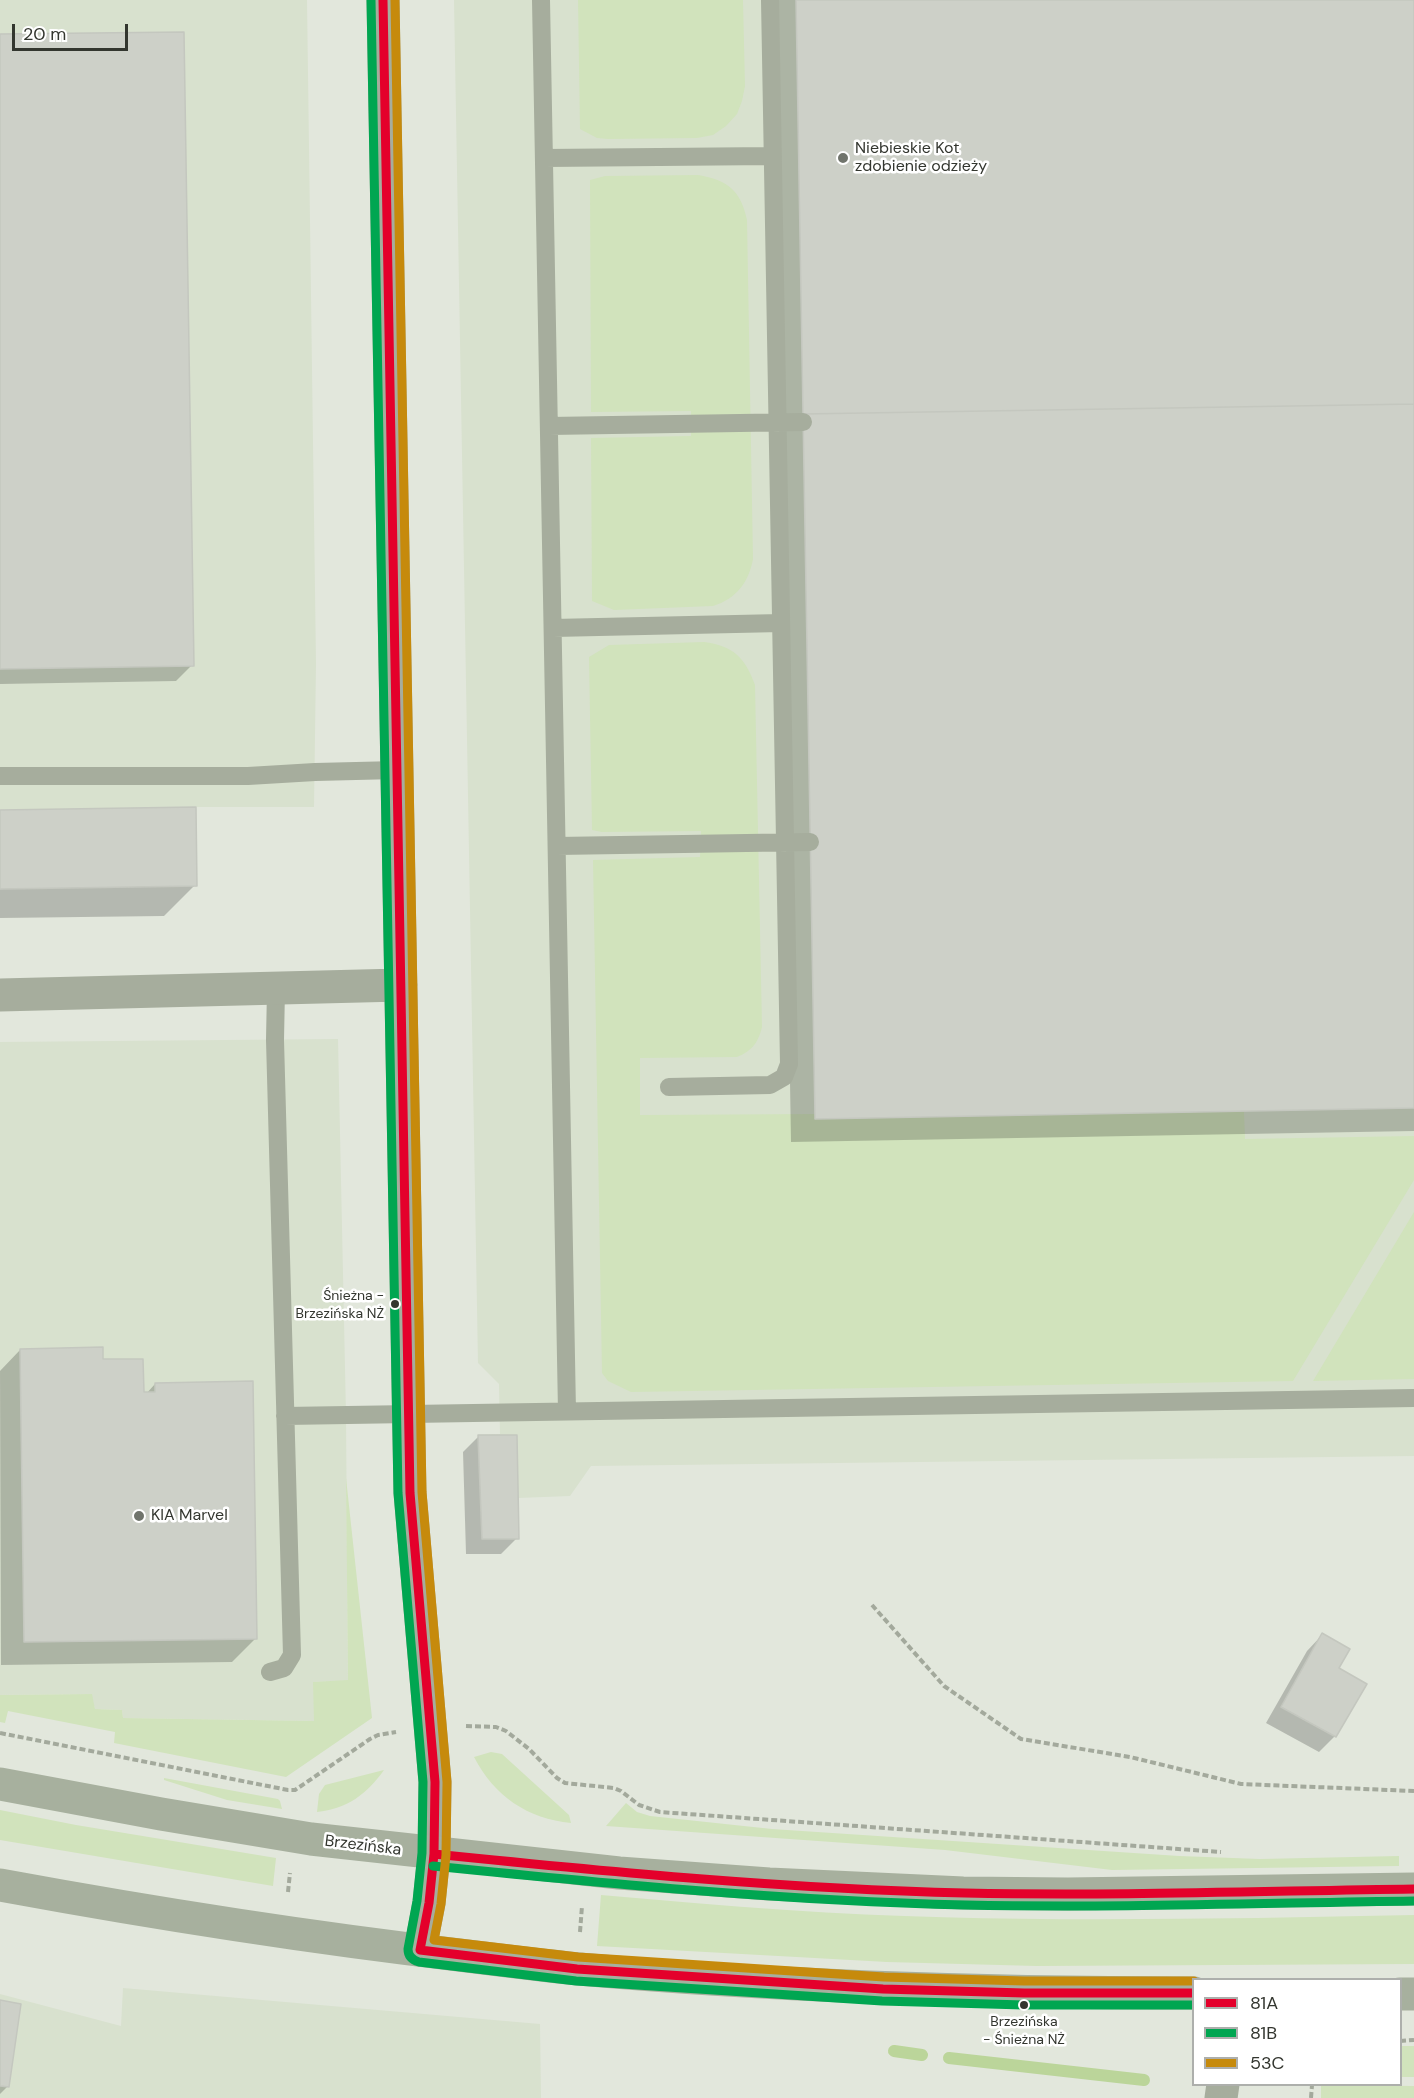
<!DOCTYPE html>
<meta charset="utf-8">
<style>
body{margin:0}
#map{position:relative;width:1414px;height:2098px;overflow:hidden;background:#e2e7dc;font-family:"DM Sans",sans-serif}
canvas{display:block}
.legend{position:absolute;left:1192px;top:1978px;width:210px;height:108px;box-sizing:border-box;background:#fff;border:2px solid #adafac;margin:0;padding:8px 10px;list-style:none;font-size:18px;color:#33362f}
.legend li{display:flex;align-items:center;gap:12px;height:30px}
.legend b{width:30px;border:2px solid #adafac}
.scale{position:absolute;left:12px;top:24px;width:116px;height:27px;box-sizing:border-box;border:3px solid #33362f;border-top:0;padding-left:8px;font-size:18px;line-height:21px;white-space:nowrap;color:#33362f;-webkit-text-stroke:4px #fff;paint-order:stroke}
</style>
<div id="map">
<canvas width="1414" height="2098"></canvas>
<ul class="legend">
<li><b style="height:8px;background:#e4002b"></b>81A</li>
<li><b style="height:8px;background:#00a651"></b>81B</li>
<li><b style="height:8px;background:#c68a0c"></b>53C</li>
</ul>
<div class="scale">20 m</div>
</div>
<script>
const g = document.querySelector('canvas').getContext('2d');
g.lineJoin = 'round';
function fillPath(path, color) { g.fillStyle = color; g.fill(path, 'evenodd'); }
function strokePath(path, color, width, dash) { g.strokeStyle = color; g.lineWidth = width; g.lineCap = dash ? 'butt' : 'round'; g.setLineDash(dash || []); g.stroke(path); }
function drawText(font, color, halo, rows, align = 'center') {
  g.font = font + ' "DM Sans",sans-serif'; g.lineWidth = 5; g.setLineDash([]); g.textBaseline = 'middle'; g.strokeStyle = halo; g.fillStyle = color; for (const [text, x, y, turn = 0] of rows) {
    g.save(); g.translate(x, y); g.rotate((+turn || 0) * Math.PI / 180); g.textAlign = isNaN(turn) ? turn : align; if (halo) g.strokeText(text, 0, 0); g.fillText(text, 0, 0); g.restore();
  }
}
fillPath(new Path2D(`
 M 0,0 L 307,0 L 316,664 L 314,807 L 196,807 L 197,886 L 0,889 Z
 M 454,0 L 1414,0 L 1414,1456 L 591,1466 L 570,1496 L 518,1498 L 479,1462 L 478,1435 L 500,1434 L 499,1384 L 478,1363 Z
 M 338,1039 L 346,1415 L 348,1681 L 314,1682 L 314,1721 L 123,1718 L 122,1710 L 95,1709 L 91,1694 L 0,1695 L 0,1042 Z
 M 123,1988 L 540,2024 L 541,2098 L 0,2098 L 0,1994 L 121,2026 Z`), '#d8e1ce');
fillPath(new Path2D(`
 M 578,0 L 743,0 L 745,86 L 742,101 L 737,114 L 726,126 L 713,135 L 697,138 L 608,139 L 597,138 L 580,129 Z
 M 698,175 C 728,180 741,191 747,220 L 753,559 C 749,582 736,599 713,606 L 614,610 L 592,601 L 591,438 L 691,436 L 691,411 L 591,412 L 590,180 L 605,176 Z
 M 704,642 C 733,646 745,657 755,685 L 762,1027 C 758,1043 752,1051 737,1057 L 640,1058 L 640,1115 L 815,1114 L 815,1118 L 820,1119 L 1244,1111 L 1245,1139 L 1414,1136 L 1414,1180 L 1293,1381 L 631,1392 L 608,1381 L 602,1373 L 593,860 L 700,857 L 701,831 L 602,832 L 592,830 L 589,657 L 609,645 Z
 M 1414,1212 L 1414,1379 L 1313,1381 Z
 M 346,1478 L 372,1718 L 286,1777 L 114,1743 L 115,1732 L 8,1711 L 5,1723 L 0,1722 L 0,1695 L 92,1694 L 95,1709 L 122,1710 L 123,1718 L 314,1721 L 313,1682 L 348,1680 Z
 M 491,1752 L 502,1754 L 569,1815 L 571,1823 C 528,1819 494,1796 474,1757 Z
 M 384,1770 C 367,1794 347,1809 317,1812 L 319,1794 L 325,1785 Z
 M 164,1778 L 278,1799 L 280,1801 L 282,1809 L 227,1800 L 164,1780 Z
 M 626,1803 L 637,1812 L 650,1816 L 772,1829 L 1179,1856 L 1260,1859 L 1399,1856 L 1399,1866 L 1112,1870 L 945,1850 L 606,1826 Z
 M 0,1810 L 76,1825 L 276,1858 L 273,1886 L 0,1840 Z
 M 601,1895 C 663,1900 725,1906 787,1910 C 995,1924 1205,1919 1414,1915 L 1414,1964 L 1037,1966 L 887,1962 L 597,1946 Z
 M 1401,2046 L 1414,2046 L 1414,2077 L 1401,2077 Z
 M 1321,2085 L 1414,2086 L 1414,2098 L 1321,2098 Z`), '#d1e3bc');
fillPath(new Path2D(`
 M 772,0 L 1414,0 L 1414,1131 L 791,1142 Z
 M 0,36 L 192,665 L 176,681 L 0,684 Z
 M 0,812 L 195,885 L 164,916 L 0,918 Z
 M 20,1350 L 101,1361 L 143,1394 L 146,1394 L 155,1384 L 255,1639 L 232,1662 L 1,1665 L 0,1371 Z
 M 479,1436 L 517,1538 L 501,1554 L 466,1554 L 463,1452 Z
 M 1322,1635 L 1337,1669 L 1335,1736 L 1319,1752 L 1266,1723 L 1307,1651 Z
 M 0,2002 L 8,2086 L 0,2094 Z`), '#0003');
strokePath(new Path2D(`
 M 894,2051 L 922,2055
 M 949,2058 L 1144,2080`), '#bbd59a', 12);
const building = new Path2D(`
 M 796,0 L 1414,0 L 1414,404 L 803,414 Z
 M 184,32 L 194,666 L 0,669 L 0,34 Z
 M 1414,404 L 1414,1108 L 815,1119 L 803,414 Z
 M 196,807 L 197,886 L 0,889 L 0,810 Z
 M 103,1347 L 103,1359 L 143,1359 L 144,1392 L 155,1392 L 155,1383 L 253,1381 L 257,1639 L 24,1642 L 20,1349 Z
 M 478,1435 L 517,1435 L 519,1539 L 482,1539 Z
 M 1322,1633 L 1350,1649 L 1339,1668 L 1367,1684 L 1336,1737 L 1281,1707 Z
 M 0,2000 L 21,2004 L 9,2087 L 0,2086 Z`);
fillPath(building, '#cdd0c8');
strokePath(building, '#c4c7bf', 1.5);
strokePath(new Path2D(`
 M 872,1605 L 944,1686 L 1021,1739 L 1130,1757 L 1241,1784 L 1414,1791
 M 466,1726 L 496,1727 L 506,1731 L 529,1749 L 557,1778 L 565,1783 L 614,1788 L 621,1791 L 639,1805 L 660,1812 L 1221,1852
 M 0,1733 L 288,1790 L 295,1790 L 301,1786 L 370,1739 L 378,1735 L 396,1732
 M 288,1892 L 290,1873
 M 580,1932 L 582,1906
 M 1400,2041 L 1414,2040
 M 1311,2098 L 1312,2085`), '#a3a99c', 4, [6, 3]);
strokePath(new Path2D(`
 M 541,0 L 567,1411
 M 544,158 L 773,156
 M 549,426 L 803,422
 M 553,628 L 781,623
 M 0,776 L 248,776 L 315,772 L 397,770
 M 557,846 L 810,842
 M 669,1087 L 770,1085 L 784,1077 L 789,1064 L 770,0
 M 285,1416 L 1414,1398
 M 270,1672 L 284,1668 L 292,1655 L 275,1040 L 276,989`), '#a6ad9d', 18);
strokePath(new Path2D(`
 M 383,0 L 410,1493 L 435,1782 L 434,1854 L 429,1903 L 420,1950
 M 0,995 L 401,985
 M 1221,2098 L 1223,2084`), '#a6ad9d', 33);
strokePath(new Path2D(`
 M 0,1784 L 161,1814 L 311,1839 L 619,1873 L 769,1884 L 963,1893 L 1068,1894 L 1414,1889
 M 0,1885 C 152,1913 305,1937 459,1955 C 499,1960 539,1965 579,1969 C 783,1987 988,1993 1194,1993
 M 1400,1994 L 1414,1994`), '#a7b09e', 33);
strokePath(new Path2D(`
 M 383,0 L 410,1493 L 435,1782 L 434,1854 L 429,1903 L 420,1950 L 577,1969 L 883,1989 L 1024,1993 L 1194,1993
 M 434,1854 C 611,1872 788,1889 965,1893 C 1115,1896 1264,1891 1414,1889`), '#e4002b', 9);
strokePath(new Path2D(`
 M 371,0 L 398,1493 L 423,1782 L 422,1853 L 417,1901 L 408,1949 C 408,1956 412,1960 419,1962 L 576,1981 L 882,2001 L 1024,2005 L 1194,2005
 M 433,1866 C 610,1884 787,1901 965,1905 C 1114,1908 1264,1903 1414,1901`), '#00a651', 9);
strokePath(new Path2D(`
 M 395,0 L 422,1492 L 447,1782 L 446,1855 L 441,1904 L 434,1940 L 578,1957 L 884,1977 L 1024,1981 L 1194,1981`), '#c68a0c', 9);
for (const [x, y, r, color] of [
 [843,158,6,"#70746c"],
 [395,1304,5,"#33362f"],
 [139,1516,6,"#70746c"],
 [1024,2005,5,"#33362f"]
]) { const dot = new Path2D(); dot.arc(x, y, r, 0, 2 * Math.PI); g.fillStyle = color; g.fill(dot); strokePath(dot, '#fff', 2); }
drawText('14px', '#33362f', '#fff', [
 ["Śnieżna -",384,1296],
 ["Brzezińska NŻ",384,1314],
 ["Brzezińska",1024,2022,"center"],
 ["- Śnieżna NŻ",1024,2040,"center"]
], 'right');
drawText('16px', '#33362f', '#fff', [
 ["Niebieskie Kot",855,149],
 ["zdobienie odzieży",855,167],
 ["KIA Marvel",151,1516]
], 'left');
drawText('16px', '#33362f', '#fff', [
 ["Brzezińska",363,1846,7]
]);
</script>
